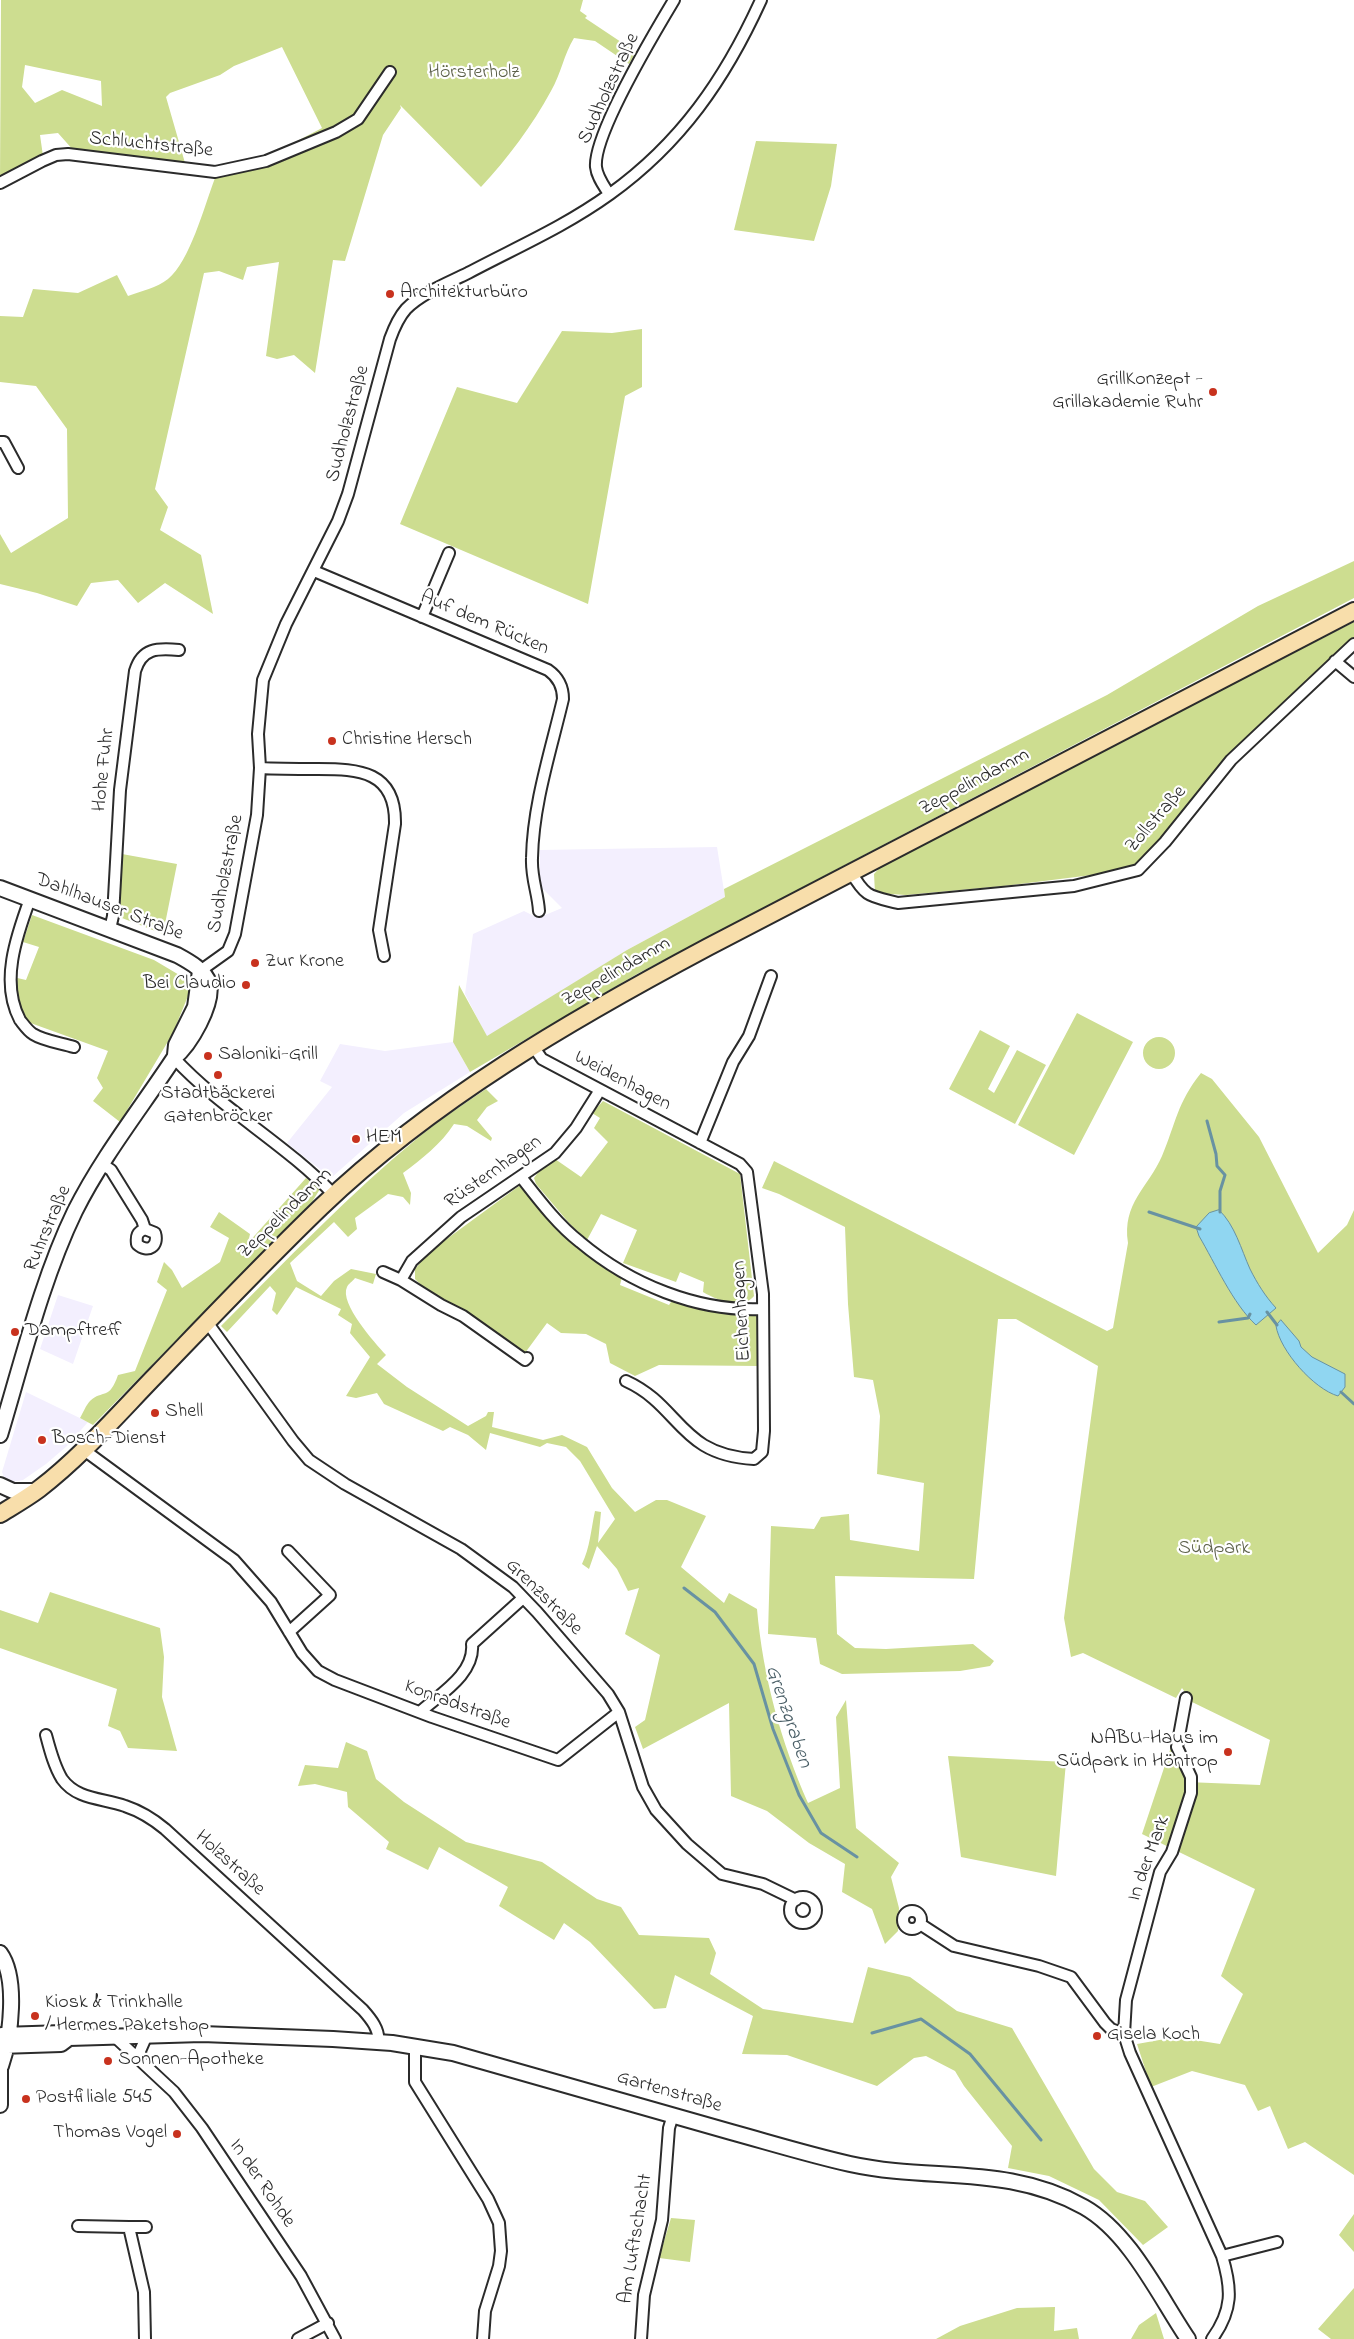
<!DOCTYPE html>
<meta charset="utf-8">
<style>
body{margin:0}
canvas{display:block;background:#fff}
</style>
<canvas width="1354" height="2339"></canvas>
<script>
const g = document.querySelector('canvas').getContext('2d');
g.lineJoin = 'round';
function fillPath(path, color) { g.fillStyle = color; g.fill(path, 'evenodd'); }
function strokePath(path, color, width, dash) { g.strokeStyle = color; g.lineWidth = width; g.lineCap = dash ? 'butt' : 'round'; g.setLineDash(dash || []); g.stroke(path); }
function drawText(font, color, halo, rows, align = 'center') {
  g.font = font + ' "Indie Flower",sans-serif'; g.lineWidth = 4.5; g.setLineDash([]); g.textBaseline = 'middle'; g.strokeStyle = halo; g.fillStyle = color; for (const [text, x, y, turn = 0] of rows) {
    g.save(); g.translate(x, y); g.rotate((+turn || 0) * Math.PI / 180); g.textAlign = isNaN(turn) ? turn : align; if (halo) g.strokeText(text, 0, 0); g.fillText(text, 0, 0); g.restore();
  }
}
fillPath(new Path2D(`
 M 717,847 L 725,897 L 627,950 L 487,1037 L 465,994 L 473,934 L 524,911 L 538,918 L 562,908 L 540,886 L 540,850 Z
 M 453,1042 L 470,1072 L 404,1113 L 331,1178 L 287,1143 L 332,1087 L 320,1081 L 340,1044 L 385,1051 Z
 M 58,1295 L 93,1306 L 73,1364 L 40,1349 Z
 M 26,1392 L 88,1422 L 67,1446 L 46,1464 L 23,1480 L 12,1482 L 4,1477 L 2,1472 Z`), '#f3effe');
fillPath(new Path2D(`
 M 1,0 L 583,0 L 580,11 L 587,16 L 585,18 L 636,52 L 629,64 L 595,41 L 574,38 C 564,54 561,74 551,91 C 532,126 508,158 481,187 L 400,105 L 401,108 L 383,135 L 345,261 L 333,260 L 315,373 L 294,355 L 277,359 L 266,356 L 279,262 L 247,267 L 243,280 L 219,271 L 204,273 L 155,489 L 168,507 L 160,530 L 201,555 L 213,614 L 165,583 L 138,603 L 118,580 L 91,583 L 77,606 L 37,593 L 0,584 L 0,534 L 11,553 L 68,518 L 67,429 L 36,386 L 0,382 L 0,316 L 23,317 L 33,289 L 78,293 L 117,275 L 128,296 C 141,291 157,288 168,279 C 190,261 204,207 215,178 L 253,164 L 322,128 L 282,47 L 234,66 L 220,75 L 170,93 L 166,97 L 185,163 L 74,151 L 58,133 L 40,135 L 43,156 L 0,179 ZM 25,65 L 101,81 L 102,106 L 62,90 L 35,103 L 22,87 Z
 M 756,141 L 837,144 L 831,186 L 814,241 L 734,230 Z
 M 642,329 L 642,387 L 625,396 L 588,604 L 400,524 L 457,387 L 517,403 L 562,331 L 612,333 Z
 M 1354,561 L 1354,598 L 637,974 L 470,1072 L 453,1042 L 459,985 L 487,1036 L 627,950 L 725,897 L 724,889 L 1107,695 L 1258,606 Z
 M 1354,622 L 1354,637 L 1222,764 L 1141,863 L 1116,872 L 1004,886 L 906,895 L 875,893 L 874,874 L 883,864 Z
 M 122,854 L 177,864 L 163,934 L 122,918 L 120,915 Z
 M 32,915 L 154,960 L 186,979 L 190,991 L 173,1033 L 120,1122 L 93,1101 L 103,1088 L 97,1078 L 108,1051 L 25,1021 L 15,999 L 13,977 L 26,980 L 39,947 L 23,942 Z
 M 1077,1013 L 1133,1042 L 1074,1155 L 1018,1125 Z
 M 980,1030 L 1010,1046 L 988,1089 L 994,1093 L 1017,1050 L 1046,1065 L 1015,1124 L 949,1089 Z
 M1143 1053a16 16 0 1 1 32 0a16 16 0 1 1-32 0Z
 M 1201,1073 L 1212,1079 L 1259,1137 L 1318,1253 L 1347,1225 L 1354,1210 L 1354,2175 L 1305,2142 L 1288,2149 L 1270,2106 L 1258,2111 L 1245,2085 L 1192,2071 L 1151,2087 L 1137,2044 L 1176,2037 L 1220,2044 L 1243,1994 L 1221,1976 L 1255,1889 L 1142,1834 L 1171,1747 L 1187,1782 L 1260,1785 L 1270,1740 L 1192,1702 L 1182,1688 L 1176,1698 L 1083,1653 L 1071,1657 L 1064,1618 L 1098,1366 L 1016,1319 L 998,1319 L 974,1579 L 835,1576 L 837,1634 L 855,1648 L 886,1649 L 973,1644 L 994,1661 L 990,1666 L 960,1671 L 842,1674 L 820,1664 L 816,1638 L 768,1634 L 771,1526 L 814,1529 L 821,1517 L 849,1514 L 850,1540 L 919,1551 L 924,1483 L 877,1474 L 880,1416 L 873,1380 L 854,1377 L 848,1304 L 845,1227 L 779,1194 L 762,1188 L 774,1161 L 1107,1331 L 1113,1328 L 1128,1243 C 1122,1203 1148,1188 1162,1156 C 1176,1123 1177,1103 1201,1073 Z
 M 486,1089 L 498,1101 L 487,1107 L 477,1120 L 492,1138 L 491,1141 L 467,1126 L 454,1124 C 441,1144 422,1159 403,1173 L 411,1193 L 410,1205 L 403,1197 L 388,1194 L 355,1218 L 357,1229 L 348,1237 L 334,1222 L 290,1263 L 297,1281 L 321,1296 L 334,1281 L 351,1269 L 376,1274 L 373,1284 L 355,1278 C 353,1281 348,1284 347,1287 C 339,1303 375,1343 386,1355 L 377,1364 L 407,1387 L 468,1426 L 486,1416 L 488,1412 L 494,1412 L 492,1427 L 543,1440 L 562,1435 L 587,1447 L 612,1488 L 635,1512 L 656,1500 L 667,1500 L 706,1516 L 681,1567 L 724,1603 L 729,1593 L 757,1609 C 763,1677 781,1742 808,1803 L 840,1788 L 836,1717 L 846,1700 L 856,1828 L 899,1863 L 891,1877 L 899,1908 L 898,1931 L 885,1944 L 872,1909 L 842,1892 L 845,1864 L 809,1843 L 767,1811 L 731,1796 L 729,1703 L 643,1749 L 635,1727 L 645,1720 L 660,1655 L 625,1634 L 639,1588 L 628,1591 L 617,1569 L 597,1546 L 589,1569 L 582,1564 C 590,1548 591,1529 595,1511 L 601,1512 L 598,1543 L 615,1519 L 580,1461 L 566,1447 L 547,1443 L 540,1447 L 490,1433 L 486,1450 L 468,1435 L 450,1427 L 443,1431 L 384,1404 L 377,1393 L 356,1398 L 346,1396 L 370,1357 L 350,1333 L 352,1324 L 338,1315 L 341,1309 L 296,1287 L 277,1315 L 272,1310 L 276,1293 L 270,1286 L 227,1332 L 221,1326 C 286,1261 349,1194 420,1136 C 441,1119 464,1104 486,1089 Z
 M 603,1101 L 740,1174 L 754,1296 C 743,1310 716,1300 703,1292 L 704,1282 L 680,1272 L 676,1282 L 623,1263 L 637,1230 L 601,1214 L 587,1240 L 569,1223 L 536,1184 L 534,1178 L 539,1171 L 555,1159 L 581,1177 L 608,1142 L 594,1128 L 600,1118 L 592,1113 Z
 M 306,1178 L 320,1189 L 312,1202 L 93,1425 L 80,1418 C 83,1413 86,1405 90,1401 C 103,1389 109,1401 118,1375 L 135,1371 L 167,1290 L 157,1282 L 164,1262 L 172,1270 L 182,1288 L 220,1262 L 229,1238 L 210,1227 L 219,1212 L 250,1234 L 248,1243 Z
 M 519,1186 L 525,1189 C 555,1225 582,1253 622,1277 L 620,1285 L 669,1305 L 673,1299 L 708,1310 L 758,1316 L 759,1366 L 659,1365 L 635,1376 L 610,1363 L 606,1344 L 586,1334 L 561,1333 L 547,1323 L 525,1353 L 422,1286 L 415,1279 L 415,1269 L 429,1252 Z
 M 50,1592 L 160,1628 L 164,1657 L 162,1697 L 177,1751 L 128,1748 L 120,1731 L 108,1726 L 117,1689 L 0,1648 L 0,1610 L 38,1623 Z
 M 346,1742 L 367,1751 L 376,1779 L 404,1802 L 466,1842 L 542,1862 L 597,1899 L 621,1907 L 639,1935 L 709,1938 L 716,1953 L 710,1974 L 763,2009 L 853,2023 L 868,1967 L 910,1977 L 957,2011 L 1012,2028 L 1094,2169 L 1117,2192 L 1145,2201 L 1168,2227 L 1143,2245 L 1099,2200 L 1049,2176 L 1008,2168 L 1012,2146 L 964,2086 L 955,2071 L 926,2056 L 914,2058 L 877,2086 L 787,2055 L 742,2054 L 753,2016 L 675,1975 L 666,2008 L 654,2009 L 590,1942 L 564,1923 L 554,1940 L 499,1906 L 508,1887 L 439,1847 L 428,1870 L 386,1849 L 389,1842 L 348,1807 L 347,1792 L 315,1784 L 298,1786 L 305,1765 L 338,1768 Z
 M 948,1756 L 1066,1762 L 1056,1876 L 961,1857 Z
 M 1354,2214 L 1354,2252 L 1339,2235 Z
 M 671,2218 L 695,2220 L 690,2262 L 659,2258 Z
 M 1354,2288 L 1354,2339 L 1331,2339 L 1318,2329 Z
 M 1055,2307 L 1054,2331 L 1077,2328 L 1079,2339 L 936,2339 L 960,2326 L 1017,2308 Z
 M 1156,2313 L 1164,2339 L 1131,2339 L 1139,2325 Z`), '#cddd90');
const water = new Path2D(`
 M 1219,1210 C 1235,1225 1241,1249 1250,1269 C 1257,1283 1265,1296 1276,1308 L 1256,1325 C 1233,1304 1215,1263 1199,1236 L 1196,1227 L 1209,1213 Z
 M 1281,1320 L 1299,1341 L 1301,1347 L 1312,1357 L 1345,1374 L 1345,1387 L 1338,1396 C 1314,1389 1280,1351 1276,1326 Z`);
fillPath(water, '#90d6f1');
strokePath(water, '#6892a2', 1);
strokePath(new Path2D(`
 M 1207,1121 L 1216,1154 L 1217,1166 L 1225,1175 L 1220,1191 L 1220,1212
 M 1149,1212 L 1200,1229
 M 1267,1312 L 1277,1325
 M 1219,1322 L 1248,1318 L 1250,1314
 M 1341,1392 L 1354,1404
 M 684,1588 L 715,1612 L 754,1664 L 773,1729 L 799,1795 L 821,1833 L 857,1857
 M 872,2033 L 921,2019 L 970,2054 L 1041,2140`), '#6892a2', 3);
const street = new Path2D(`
 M 0,183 L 42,161 L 56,155 L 68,154 L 215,172 L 266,161 L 336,132 L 358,119 L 390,72
 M 609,194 C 604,186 597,177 596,167 C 593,135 656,30 674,0
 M 0,442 L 4,442 L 18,468
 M 314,571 L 548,670 C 558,677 563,686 563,699 C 551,750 533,804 532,858 C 531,878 538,893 539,911
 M 422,617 L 449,553
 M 1335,661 L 1354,677
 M 260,768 C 279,769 298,769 318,769 C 359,769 396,771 395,824 L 379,930 L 384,956
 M 851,872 C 866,898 870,896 898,903 L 1074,886 L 1138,870 L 1165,842 L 1231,760 L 1354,644
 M 30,899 C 16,937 0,983 20,1020 C 24,1025 28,1031 33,1034 C 44,1041 61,1043 74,1047
 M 110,929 L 113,916 L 120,790 L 135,671 C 142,648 157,648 179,650
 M 200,971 L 228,951 L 235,934 L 257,815 L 260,768 L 258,734 L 263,680 L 286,624 L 338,521 L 348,494 L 390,339 C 394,328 398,318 406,309 C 422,293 448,283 468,273 C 517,247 564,227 610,194 C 681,143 725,79 761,0
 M 533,1046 L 542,1059 L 740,1164 L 747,1172 L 763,1294 L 764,1431 L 762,1452 L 754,1459 C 679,1455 681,1406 626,1381
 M 174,1058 C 222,1110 286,1144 334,1195
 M 700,1143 L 733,1062 L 749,1036 L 771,976
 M 102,1164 L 111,1170 L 142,1220 L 145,1229 C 137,1232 136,1236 137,1244 C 148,1254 159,1246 155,1233 L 145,1229
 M 521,1177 C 539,1200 557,1224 580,1242 C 630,1284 697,1312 763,1309
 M 383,1272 L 401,1280 L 441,1305 L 463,1316 L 525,1360 L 527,1358
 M 401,1280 L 412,1261 L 461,1217 L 555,1153 L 576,1128 L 600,1090
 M 207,1322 L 293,1441 L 309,1460 L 345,1484 L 461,1549 L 513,1587 L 537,1612 L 608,1694 L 619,1712 L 643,1787 L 656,1810 L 687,1844 L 722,1874 L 763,1884 L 796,1900
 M 84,1450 L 234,1560 L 271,1602 L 302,1653 L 318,1671 L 335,1680 L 432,1717 L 558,1760 L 619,1712
 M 288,1551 L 330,1595 L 289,1632
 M 1186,1698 L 1177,1747 L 1191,1777 L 1191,1793 L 1172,1852 L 1160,1872 L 1126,2000 L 1124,2034 L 1130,2053 L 1222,2256 C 1232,2289 1233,2310 1212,2339
 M 420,1712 C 440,1694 475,1674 472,1644 L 523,1598
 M 46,1735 C 50,1750 54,1766 62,1779 C 77,1800 103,1798 125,1806 C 140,1811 153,1819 165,1829 L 363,2010 C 371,2019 380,2030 378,2042
 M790 1910a13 13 0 1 1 26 0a13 13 0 1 1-26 0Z
 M903 1920a9 9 0 1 1 18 0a9 9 0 1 1-18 0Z
 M 920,1924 L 954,1946 L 1039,1966 L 1071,1977 L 1105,2023 L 1111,2029 L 1124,2034
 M 115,2037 L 174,2092 L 202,2128 L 301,2276 L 335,2339
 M 415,2046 L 415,2082 L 488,2199 L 499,2223 L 501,2251 L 499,2266 L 485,2311 L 483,2339
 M 141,2060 L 140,2051 L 147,2035
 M 78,2226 L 129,2227 L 144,2292 L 145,2339
 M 129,2227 L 146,2227
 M 1222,2256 L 1277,2242
 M 298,2339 L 328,2323
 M 641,2339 L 644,2295 L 662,2220 L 669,2128 L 673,2115`);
const secondary = new Path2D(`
 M 0,888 L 177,955 C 188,961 205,970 209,983 C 214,1004 190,1045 174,1058 C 141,1108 102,1157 75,1211 C 42,1279 22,1362 0,1435
 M 175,1055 L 176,1045 L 195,1007 L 200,971
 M 0,1485 L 13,1491 L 37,1491
 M 0,1953 C 18,1978 11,2037 1,2066
 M 2,2035 L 63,2033 L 69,2038
 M 0,2046 L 61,2044 L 69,2038 L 202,2034 L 333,2039 L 392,2043 L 453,2053 C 546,2079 638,2106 731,2132 C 771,2143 810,2155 850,2164 C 932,2182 1007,2164 1084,2207 C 1130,2233 1159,2296 1188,2339
 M 0,2059 L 0,2105`);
const primary = new Path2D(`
 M 0,1514 C 13,1506 27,1498 39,1489 C 82,1456 119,1413 157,1374 C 211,1318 265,1261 321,1207 C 434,1099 571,1020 708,947 L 1354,611`);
strokePath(street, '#2b2b2b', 14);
strokePath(secondary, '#2b2b2b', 18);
strokePath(primary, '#2b2b2b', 20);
strokePath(street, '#fff', 10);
strokePath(secondary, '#fff', 14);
strokePath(primary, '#f8deab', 16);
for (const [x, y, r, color] of [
 [390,294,5,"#c8321e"],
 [1213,392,5,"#c8321e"],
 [332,741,5,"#c8321e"],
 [255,963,5,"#c8321e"],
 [246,985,5,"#c8321e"],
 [208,1056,5,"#c8321e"],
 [218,1075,5,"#c8321e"],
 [356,1139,5,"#c8321e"],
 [15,1332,5,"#c8321e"],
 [155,1413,5,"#c8321e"],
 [42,1440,5,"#c8321e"],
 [1228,1752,5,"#c8321e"],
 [35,2016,5,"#c8321e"],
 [1097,2036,5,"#c8321e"],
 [108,2061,5,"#c8321e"],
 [26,2099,5,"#c8321e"],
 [177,2134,5,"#c8321e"]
]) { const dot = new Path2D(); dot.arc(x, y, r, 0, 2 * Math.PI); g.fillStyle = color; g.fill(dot); strokePath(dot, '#fff', 2); }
drawText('20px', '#5c6049', '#fff', [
 ["Hörsterholz",474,74],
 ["Südpark",1214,1550]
]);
drawText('20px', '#2b2b2b', '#fff', [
 ["Sudholzstraße",610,89,-65],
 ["Schluchtstraße",151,146,6],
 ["Sudholzstraße",349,424,-75],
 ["Auf dem Rücken",484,624,23],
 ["Hohe Fuhr",105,770,-84],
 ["Zeppelindamm",975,783,-28],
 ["Zollstraße",1157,820,-49],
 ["Sudholzstraße",227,874,-79],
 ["Dahlhauser Straße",109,908,21],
 ["Zeppelindamm",617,973,-30],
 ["Weidenhagen",622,1082,28],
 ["Rüsternhagen",494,1173,-35],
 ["Zeppelindamm",286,1214,-44],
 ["Ruhrstraße",49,1229,-67],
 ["Eichenhagen",743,1311,-93],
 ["Grenzstraße",543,1598,45],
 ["Konradstraße",457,1706,20],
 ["In der Mark",1150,1859,-70],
 ["Holzstraße",229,1864,42],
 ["Gartenstraße",669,2093,16],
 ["In der Rohde",261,2184,56],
 ["Am Luftschacht",637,2239,-81]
]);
drawText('20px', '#2b2b2b', '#fff', [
 ["Architekturbüro",400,294],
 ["GrillKonzept -",1203,381,"right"],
 ["Grillakademie Ruhr",1203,404,"right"],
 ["Christine Hersch",342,741],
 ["Zur Krone",265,963],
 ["Bei Claudio",236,985,"right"],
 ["Saloniki-Grill",218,1056],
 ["Stadtbäckerei",218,1095,"center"],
 ["Gatenbröcker",218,1118,"center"],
 ["HEM",366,1139],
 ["Dampftreff",25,1332],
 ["Shell",165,1413],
 ["Bosch-Dienst",52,1440],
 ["NABU-Haus im",1218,1740,"right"],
 ["Südpark in Höntrop",1218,1763,"right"],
 ["Kiosk & Trinkhalle",45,2004],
 ["/ Hermes Paketshop",45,2027],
 ["Gisela Koch",1107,2036],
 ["Sonnen-Apotheke",118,2061],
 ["Postfiliale 545",36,2099],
 ["Thomas Vogel",167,2134,"right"]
], 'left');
drawText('italic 21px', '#495e66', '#fff', [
 ["Grenzgraben",787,1717,71]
]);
</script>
